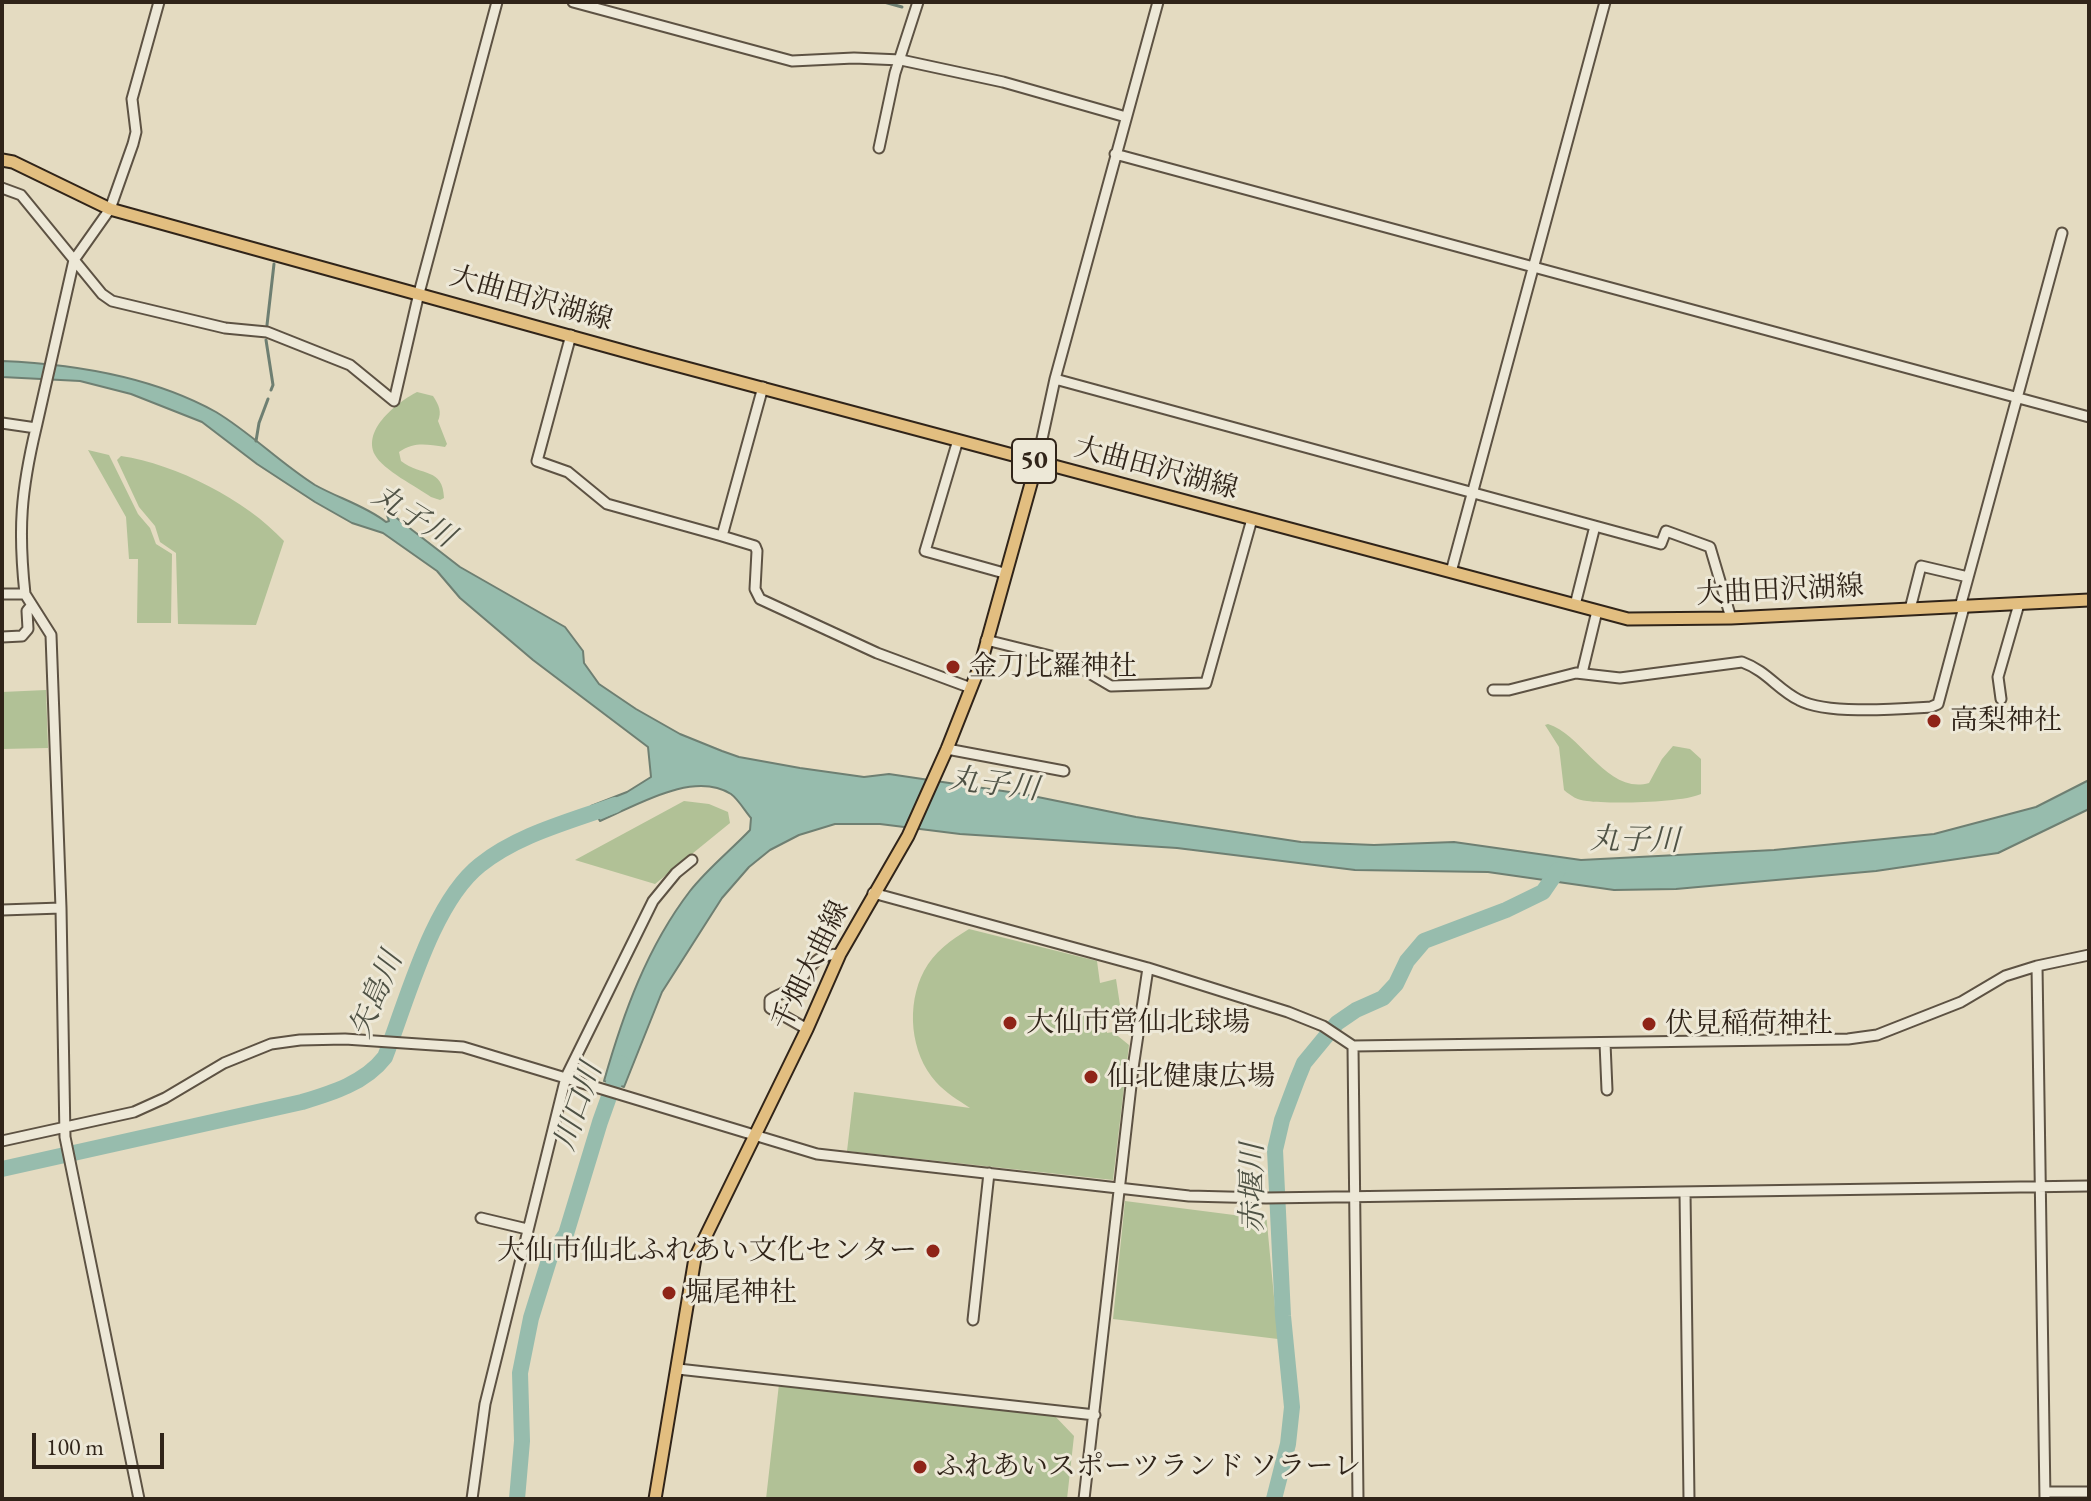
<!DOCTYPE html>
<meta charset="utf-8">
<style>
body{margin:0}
#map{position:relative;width:2091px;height:1501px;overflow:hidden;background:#e4dbc1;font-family:"EB Garamond",serif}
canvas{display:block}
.frame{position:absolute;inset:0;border:4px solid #302419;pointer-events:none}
.scale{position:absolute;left:32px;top:1433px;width:132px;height:36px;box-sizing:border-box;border:4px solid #302419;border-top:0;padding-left:10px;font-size:24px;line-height:28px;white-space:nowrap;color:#302419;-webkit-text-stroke:6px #ede8d7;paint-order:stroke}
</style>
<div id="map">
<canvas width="2091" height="1501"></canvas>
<div class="frame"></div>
<div class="scale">100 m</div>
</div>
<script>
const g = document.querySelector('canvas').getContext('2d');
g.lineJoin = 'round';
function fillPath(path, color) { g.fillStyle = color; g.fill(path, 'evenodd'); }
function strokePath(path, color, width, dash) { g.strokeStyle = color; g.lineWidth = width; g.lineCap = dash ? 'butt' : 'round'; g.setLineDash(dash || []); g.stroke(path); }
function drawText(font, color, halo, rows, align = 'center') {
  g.font = font + ' "EB Garamond","Noto Serif JP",serif'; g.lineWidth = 6; g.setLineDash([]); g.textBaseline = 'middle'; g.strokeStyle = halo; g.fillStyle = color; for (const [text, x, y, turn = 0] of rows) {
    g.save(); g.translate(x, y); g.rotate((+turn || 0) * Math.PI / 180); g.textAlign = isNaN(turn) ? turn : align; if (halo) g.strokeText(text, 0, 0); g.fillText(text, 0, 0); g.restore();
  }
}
fillPath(new Path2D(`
 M 417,392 L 433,396 C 439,405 442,412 438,421 L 447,444 L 445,447 C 427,445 416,441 399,452 L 401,461 C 422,477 443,467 444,498 L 440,500 L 431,497 C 417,487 383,470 375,455 C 362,429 398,402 417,392 Z
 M 88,450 L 109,455 L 138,514 L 150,528 L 156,544 L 172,554 L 171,623 L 137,623 L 138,559 L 129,559 L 126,517 Z
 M 121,456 C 176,464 246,500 284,541 L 256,625 L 178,624 L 176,553 L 160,542 L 155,526 L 139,507 L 117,460 Z
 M 46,690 L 48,748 L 2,749 L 2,692 Z
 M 1548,724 C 1582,734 1607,795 1649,783 L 1662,759 L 1673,746 L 1690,749 L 1701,759 L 1701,794 C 1682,803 1608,804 1587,801 C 1577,800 1571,796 1564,790 L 1559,747 L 1545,725 Z
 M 684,801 L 709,804 L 728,812 L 730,823 L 655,884 L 575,860 Z
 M 969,929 L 1097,961 L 1100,983 L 1116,979 L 1122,1018 L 1107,1020 L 1107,1033 L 1113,1032 L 1129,1045 L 1113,1180 L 847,1151 L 854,1092 L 970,1108 C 958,1100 946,1093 936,1082 C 910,1053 906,1005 924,971 C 934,952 951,940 969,929 Z
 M 1125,1201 L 1234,1215 L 1266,1213 L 1278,1339 L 1113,1319 Z
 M 779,1384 L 1053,1414 L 1074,1436 L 1067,1499 L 766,1499 Z`), '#b1c196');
const water = new Path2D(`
 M 2,361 C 73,364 153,377 216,412 C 251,433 280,463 315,485 C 338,498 366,506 386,522 L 389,521 L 385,509 L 460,567 L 565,627 L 583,651 L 584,663 L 599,684 L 636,709 L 680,734 L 722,751 L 739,757 L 800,768 L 864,777 L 889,774 L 1023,794 L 1136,817 L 1301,842 L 1374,845 L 1454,842 L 1581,860 L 1774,850 L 1934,834 L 2036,807 L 2089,780 L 2089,809 L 1998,853 L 1876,871 L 1676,889 L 1614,890 L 1488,872 L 1355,870 L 1177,848 L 960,834 L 880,824 L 835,824 L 799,835 L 770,850 L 749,867 L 722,898 L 662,992 L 624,1087 L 604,1081 C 623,1014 647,947 690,891 C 707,869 731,850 750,830 L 751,818 C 745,811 738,799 731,794 C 693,770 636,806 600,821 L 591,806 L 627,792 L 651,777 L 648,747 L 533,660 L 460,598 L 437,571 L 383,533 L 352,523 L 315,502 L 257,464 L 202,422 L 131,394 L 80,381 L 2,377 Z`);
fillPath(water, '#97bcad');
strokePath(water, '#6e7f72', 2);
strokePath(new Path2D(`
 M 884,2 L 902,7
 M 267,325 L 274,264
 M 266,340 L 273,385 L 271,390
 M 256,441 L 259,423 L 268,399`), '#6e7f72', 3);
strokePath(new Path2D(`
 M 2,1169 L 302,1102 C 332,1093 365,1083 385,1057 C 407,1001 432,903 480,865 C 519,834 569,822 615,805
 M 517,1499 L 522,1441 L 520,1373 L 531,1318 L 550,1257 L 566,1234 L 600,1122 L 621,1063
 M 1274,1499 L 1288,1444 L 1292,1407 L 1283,1316 L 1275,1150 L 1282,1120 L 1297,1080 L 1304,1063 L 1337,1023 L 1356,1010 L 1383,998 L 1396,984 L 1407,961 L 1424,941 L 1506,910 L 1543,892 L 1558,870`), '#97bcad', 16);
const minor = new Path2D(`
 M 573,2 L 792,61 L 854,58 L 901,60 L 1003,82 L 1126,117
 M 879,148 L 895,73 L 918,2
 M 1115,154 L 2089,417
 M 2,188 L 21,195 L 102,294 L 112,301 L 225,328 L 267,332 L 350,365 L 394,401 L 419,293 L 497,2
 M 571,335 L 537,461 L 568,472 L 607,504 L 722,536 L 763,387
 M 1055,379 L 1661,544 L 1666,531 L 1710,547 L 1731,618
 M 2,423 L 36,428 C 21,491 18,529 25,594 L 2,594
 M 36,428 L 74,260 L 110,209 L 133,144 L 136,132 L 132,99 L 159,2
 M 958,440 L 925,551 L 1004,573
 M 1037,462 L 1055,379 L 1158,2
 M 722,536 L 755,546 L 757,551 L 755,589 L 760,599 L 877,653 L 971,688
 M 1451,572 L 1605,2
 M 25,594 L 51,635 L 61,908 L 65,1137 L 139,1499
 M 1575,605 L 1595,526
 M 1960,607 L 2062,233
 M 1910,609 L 1921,566 L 1968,577
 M 2,637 L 22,636 L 28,629 L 27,611 L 32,605
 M 986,640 L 1067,660 L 1111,686 L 1206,683 L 1252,519
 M 1582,673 L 1597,611
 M 1493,690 L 1509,690 L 1576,673 L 1620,678 L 1742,662 C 1767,671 1778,690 1799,700 C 1827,715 1899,709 1931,707 L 1938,704 L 1964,607
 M 2001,699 L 1998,677 L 2019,604
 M 947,749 L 1064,771
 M 873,893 L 1148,968 L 1288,1012 L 1323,1026 L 1353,1046 L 1848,1039 L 1877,1035 L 1961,1002 L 2005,976 L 2037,966 L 2089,955
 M 2,910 L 61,908
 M 2037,966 L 2045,1499
 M 807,1029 L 770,1008 L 770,1000 C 777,994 787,993 793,987 C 813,970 809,955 840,954
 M 1605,1043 L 1607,1090
 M 1353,1046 L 1358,1499
 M 2,1141 L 134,1112 L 165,1098 L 224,1063 L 271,1044 L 300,1040 L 345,1039 L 463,1047 L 817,1154 L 1189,1196 L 1266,1198 L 2089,1186
 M 1685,1192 L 1689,1499
 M 481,1218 L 527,1229
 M 973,1320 L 989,1173
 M 678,1369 L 1095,1415
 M 2045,1492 L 2089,1492
 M 472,1499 L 485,1404 L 566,1077 L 653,901 L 676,873 L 692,860
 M 1084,1499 L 1133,1068 L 1148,968`);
const major = new Path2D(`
 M 2,160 L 13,162 L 110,209 L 649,358 L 1628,619 L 1731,618 L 2089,600
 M 655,1499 L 695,1258 L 807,1029 L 840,954 L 908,836 L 947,749 L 981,663 L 1037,462`);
strokePath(minor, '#5d5243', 13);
strokePath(major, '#302419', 15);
strokePath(minor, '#ede8d7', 9);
strokePath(major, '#e2be80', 11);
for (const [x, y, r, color] of [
 [953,667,8,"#8f2418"],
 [1934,721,8,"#8f2418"],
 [1010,1023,8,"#8f2418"],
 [1649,1024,8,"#8f2418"],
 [1091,1077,8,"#8f2418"],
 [933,1251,8,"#8f2418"],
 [669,1293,8,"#8f2418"],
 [920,1467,8,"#8f2418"]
]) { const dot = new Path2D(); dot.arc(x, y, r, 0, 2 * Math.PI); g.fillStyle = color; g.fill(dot); strokePath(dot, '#ede8d7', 3); }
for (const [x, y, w] of [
 [1034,461,44]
]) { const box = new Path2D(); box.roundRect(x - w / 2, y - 22, w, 44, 6); g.fillStyle = '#ede8d7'; g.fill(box); strokePath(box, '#302419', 2); }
drawText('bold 26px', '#302419', null, [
 ["50",1034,461]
]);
drawText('28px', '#302419', '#ede8d7', [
 ["大曲田沢湖線",531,299,16],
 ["大曲田沢湖線",1156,469,15],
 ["大曲田沢湖線",1780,591,-3],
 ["千畑大曲線",811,966,-64]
]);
drawText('28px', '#302419', '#ede8d7', [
 ["金刀比羅神社",969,667],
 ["高梨神社",1950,721],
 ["大仙市営仙北球場",1026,1023],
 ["伏見稲荷神社",1665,1024],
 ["仙北健康広場",1107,1077],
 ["大仙市仙北ふれあい文化センター",917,1251,"right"],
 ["堀尾神社",685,1293],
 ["ふれあいスポーツランド ソラーレ",936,1467]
], 'left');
drawText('italic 30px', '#4f5245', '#ede8d7', [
 ["丸子川",413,517,32],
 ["丸子川",994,785,7],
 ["丸子川",1635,841,1],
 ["矢島川",377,995,-67],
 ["川口川",579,1107,-71],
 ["赤堰川",1254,1188,-90]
]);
</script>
